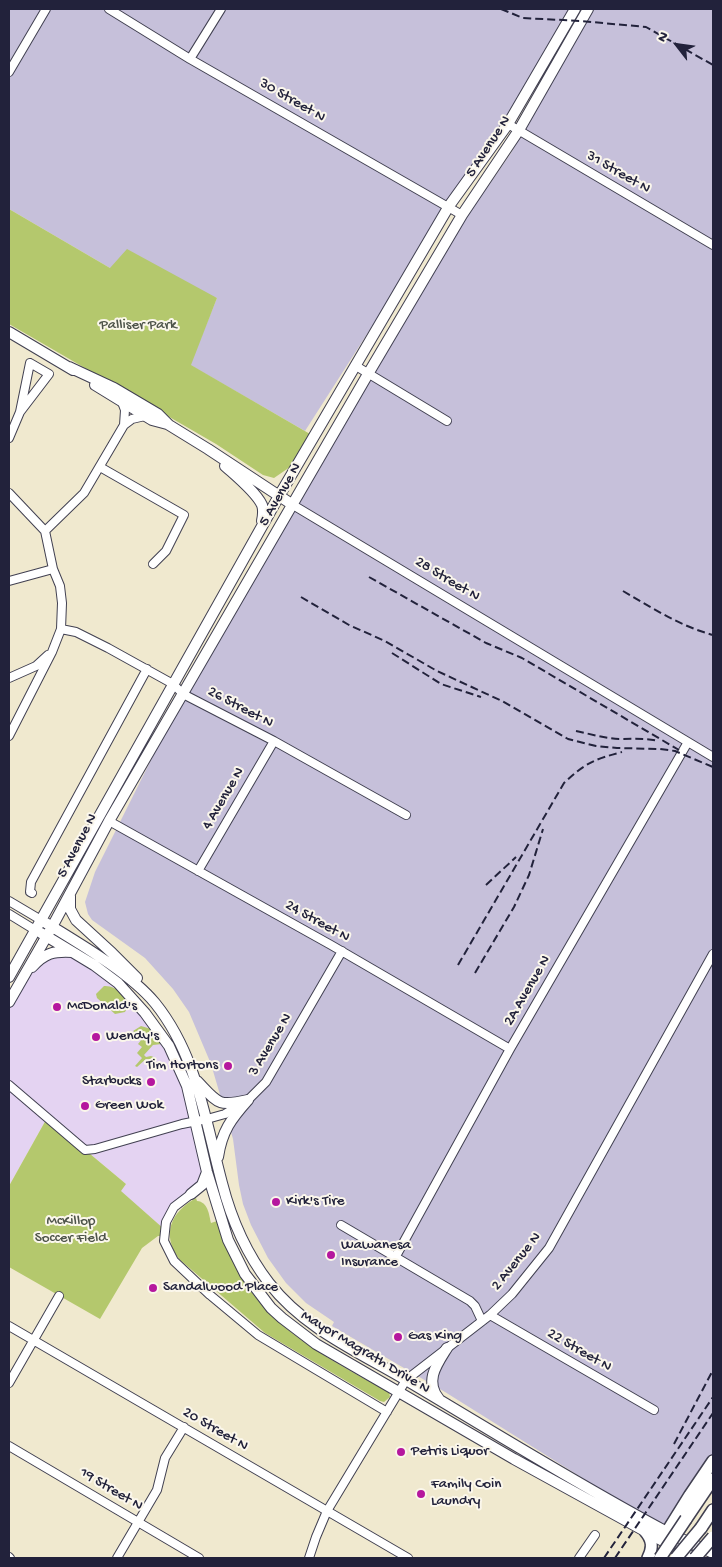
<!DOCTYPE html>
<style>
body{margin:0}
#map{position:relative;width:722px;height:1567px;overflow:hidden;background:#f0e9cf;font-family:"Gochi Hand",sans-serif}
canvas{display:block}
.frame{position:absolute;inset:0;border:10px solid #22223b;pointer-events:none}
.north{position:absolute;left:652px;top:20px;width:50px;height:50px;-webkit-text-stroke:4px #fbf7ec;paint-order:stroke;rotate:300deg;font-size:14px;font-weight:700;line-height:20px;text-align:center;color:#22223b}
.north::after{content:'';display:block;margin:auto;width:18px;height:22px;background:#22223b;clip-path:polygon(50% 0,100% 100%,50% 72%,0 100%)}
</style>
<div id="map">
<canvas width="722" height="1567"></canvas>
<div class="frame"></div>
<div class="north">N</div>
</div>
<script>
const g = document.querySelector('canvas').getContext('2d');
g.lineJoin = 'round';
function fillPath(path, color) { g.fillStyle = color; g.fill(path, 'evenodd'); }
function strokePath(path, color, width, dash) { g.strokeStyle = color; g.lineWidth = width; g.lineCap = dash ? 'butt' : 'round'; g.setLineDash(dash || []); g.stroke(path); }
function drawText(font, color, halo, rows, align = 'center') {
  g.font = font + ' "Gochi Hand",sans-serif'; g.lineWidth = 4; g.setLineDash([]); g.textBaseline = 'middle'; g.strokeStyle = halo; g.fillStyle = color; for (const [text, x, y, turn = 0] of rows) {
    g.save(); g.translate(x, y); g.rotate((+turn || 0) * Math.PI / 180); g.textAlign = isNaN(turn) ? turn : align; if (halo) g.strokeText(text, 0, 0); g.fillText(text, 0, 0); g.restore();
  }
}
fillPath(new Path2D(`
 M 61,951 L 109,976 L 172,1053 L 207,1172 L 178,1203 L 164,1229 L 120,1191 L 126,1184 L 47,1118 L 9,1186 L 9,1002 L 36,964 Z`), '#e4d3f2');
fillPath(new Path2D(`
 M 9,9 L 576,9 L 508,124 L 449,206 L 305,431 L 190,365 L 217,298 L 110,268 L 9,209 Z
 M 594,9 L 713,9 L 713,1481 L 675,1536 L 445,1392 L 332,1326 L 334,1322 L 306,1303 L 286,1283 L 268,1258 L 251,1225 L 243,1204 L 239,1185 L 233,1139 L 211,1064 L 189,1012 L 173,989 L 145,958 L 92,920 L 88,914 L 85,902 L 95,872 L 175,712 L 453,237 L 511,153 Z`), '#c6c0da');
fillPath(new Path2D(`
 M 9,209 L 110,268 L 127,249 L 217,298 L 191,365 L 310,434 L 290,467 L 274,478 L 263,475 L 216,444 L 9,324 Z
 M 104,986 C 116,985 133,999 125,1012 L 115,1014 L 97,998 L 96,994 Z
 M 141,1026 L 151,1029 L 162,1044 L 153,1045 L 144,1055 L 146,1057 L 151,1056 L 156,1058 L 155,1061 L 146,1059 L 137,1067 L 135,1066 L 142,1058 L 137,1053 L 142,1047 L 138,1044 L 142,1039 L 133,1031 Z
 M 47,1118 L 126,1184 L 121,1191 L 164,1229 L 164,1236 L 158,1236 L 142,1248 L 100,1319 L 9,1267 L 9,1186 Z
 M 196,1198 L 197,1201 C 208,1202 209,1214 211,1223 L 217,1221 C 245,1316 308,1348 389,1392 L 390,1397 L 384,1402 L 380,1401 L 265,1333 L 179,1259 C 161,1234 171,1212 196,1198 Z`), '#b4c86d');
const minor = new Path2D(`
 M 109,9 L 190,59 L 462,215
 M 190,59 L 221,9
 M 9,72 L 46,9
 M 508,124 L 713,245
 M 356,366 L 447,421
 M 122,402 L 125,410 L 124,425
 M 9,438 L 20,412 L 30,363 L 49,374 L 20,412
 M 100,467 L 184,515 L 166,551 L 153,564
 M 9,493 L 45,531
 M 293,505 L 713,757
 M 45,531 L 84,493 L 124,425 L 132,419 L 145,416
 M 9,581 L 53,569
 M 61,629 L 76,632 L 108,648 L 173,684 L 183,694 L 274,741 L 406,815
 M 9,678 L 36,666 L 48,655
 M 9,736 L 52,652 L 61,629 L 62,603 L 60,586 L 53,569 L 45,531
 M 109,821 L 331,945 L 510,1049
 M 198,871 L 274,741
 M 32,893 L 30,892 L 31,882 L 147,669
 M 9,901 L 41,920
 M 9,914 L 35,930
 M 9,1085 L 85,1150 L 95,1149 L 182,1124 L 207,1119 L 225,1114 L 248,1100 L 266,1082 L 342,951
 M 191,1194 L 174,1207 L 166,1222 L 164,1241 L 174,1261 L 210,1295 L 258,1335 L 387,1412
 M 341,1225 L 470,1301 L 475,1306 L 482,1321
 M 396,1256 L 510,1049 L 688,742
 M 490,1315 L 654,1410
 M 9,1326 L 408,1558
 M 9,1383 L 59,1296
 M 9,1446 L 199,1558
 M 9,1557 L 10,1558
 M 117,1558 L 157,1490 L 165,1458 L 184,1427
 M 309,1558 L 316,1537 L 327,1511 L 406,1380 L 490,1315 L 512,1294 L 549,1248 L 713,954
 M 579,1558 L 595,1535`);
const major = new Path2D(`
 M 9,332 L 73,370
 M 69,367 L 114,388 L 158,414 L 169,425 L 208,449 L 293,505
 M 95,385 L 152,420 L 167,424
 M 225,466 C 236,476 256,492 262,505 C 264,510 263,516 262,521
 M 70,896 L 70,909 L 76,920 L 112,953 L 137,978
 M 46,923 C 80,944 130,973 155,1003 C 197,1055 205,1120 222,1183 C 231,1218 246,1253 269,1283 C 305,1329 357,1351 406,1380 C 492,1431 577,1484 665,1531 C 681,1539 697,1546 713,1553
 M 41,933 L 94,965 L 118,983 L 145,1013 L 169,1046 L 187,1086 L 207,1172 L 228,1240 L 245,1274 L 271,1308 L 282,1318 L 316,1344 L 514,1459 L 694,1558
 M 32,967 C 45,953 53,951 72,952
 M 9,977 L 279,496 L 449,206 L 508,124 L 575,9
 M 9,1002 L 52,927 L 109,821 L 368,374 L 462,215 L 519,130 L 588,9
 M 197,1081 C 218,1103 217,1107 248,1100
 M 218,1157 C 222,1131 231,1119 248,1100
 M 191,1194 L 202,1185 L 207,1172
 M 439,1399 C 424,1381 437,1364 447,1348`);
const highway = new Path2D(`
 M 686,1519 L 713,1479
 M 701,1528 L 713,1510
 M 645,1531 C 653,1540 653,1548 648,1558
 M 667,1544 L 667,1532 L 690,1495 L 713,1461`);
strokePath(minor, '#414051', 10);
strokePath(major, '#414051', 12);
strokePath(highway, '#414051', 14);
strokePath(minor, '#fff', 8);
strokePath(major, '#fff', 10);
strokePath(highway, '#fff', 11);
strokePath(new Path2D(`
 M 501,9 L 523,18 L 581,21 L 646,27 L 713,65
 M 369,577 L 486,643 L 522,658 L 679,750
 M 623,591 C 652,608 680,626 713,635
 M 301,597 L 349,625 L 385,641 L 437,671 L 502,701 L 568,739 L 596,746 L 617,748 L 660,749 L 675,751 L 713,767
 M 392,653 L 441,684 L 481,697
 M 576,731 C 590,734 604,738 619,739 C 633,739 645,738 659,741
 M 486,885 L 516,857
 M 458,965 L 564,783 C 585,763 595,759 622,752
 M 475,973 L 514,907 L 529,875 L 543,829
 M 674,1444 L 713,1370
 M 604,1558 L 713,1397
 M 615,1558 L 713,1413`), '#22223b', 2, [8, 4]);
const highwayBridge = new Path2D(`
 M 660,1558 L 686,1519
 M 676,1558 L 701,1528
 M 695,1558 L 713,1537`);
strokePath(highwayBridge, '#414051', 14, []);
strokePath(highwayBridge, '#fff', 11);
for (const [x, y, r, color] of [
 [57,1007,5,"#b5179e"],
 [96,1037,5,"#b5179e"],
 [228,1066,5,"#b5179e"],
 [151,1082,5,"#b5179e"],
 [85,1106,5,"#b5179e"],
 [276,1202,5,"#b5179e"],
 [331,1255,5,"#b5179e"],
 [153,1288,5,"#b5179e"],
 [398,1337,5,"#b5179e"],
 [401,1452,5,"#b5179e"],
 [421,1494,5,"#b5179e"]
]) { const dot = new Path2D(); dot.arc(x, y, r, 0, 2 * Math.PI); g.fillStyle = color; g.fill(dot); strokePath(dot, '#fbf7ec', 2); }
drawText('15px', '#22223b', '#fbf7ec', [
 ["30 Street N",292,101,30],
 ["5 Avenue N",489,147,-57],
 ["31 Street N",618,173,30],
 ["5 Avenue N",281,495,-60],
 ["28 Street N",447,580,31],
 ["26 Street N",240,708,28],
 ["4 Avenue N",224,799,-60],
 ["5 Avenue N",78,846,-62],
 ["24 Street N",317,922,29],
 ["2A Avenue N",528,991,-60],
 ["3 Avenue N",271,1045,-59],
 ["2 Avenue N",517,1262,-51],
 ["22 Street N",579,1351,30],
 ["Mayor Magrath Drive N",365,1353,31],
 ["20 Street N",215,1430,30],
 ["19 Street N",111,1490,31]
]);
drawText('15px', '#4e544a', '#fbf7ec', [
 ["Palliser Park",138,326],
 ["McKillop",71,1222],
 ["Soccer Field",71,1239]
]);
drawText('15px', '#22223b', '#fbf7ec', [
 ["McDonald's",67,1007],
 ["Wendy's",106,1037],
 ["Tim Hortons",218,1066,"right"],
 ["Starbucks",141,1082,"right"],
 ["Green Wok",95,1106],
 ["Kirk's Tire",286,1202],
 ["Wawanesa",341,1246],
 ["Insurance",341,1263],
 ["Sandalwood Place",163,1288],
 ["Gas King",408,1337],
 ["Petris Liquor",411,1452],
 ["Family Coin",431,1485],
 ["Laundry",431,1502]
], 'left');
</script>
